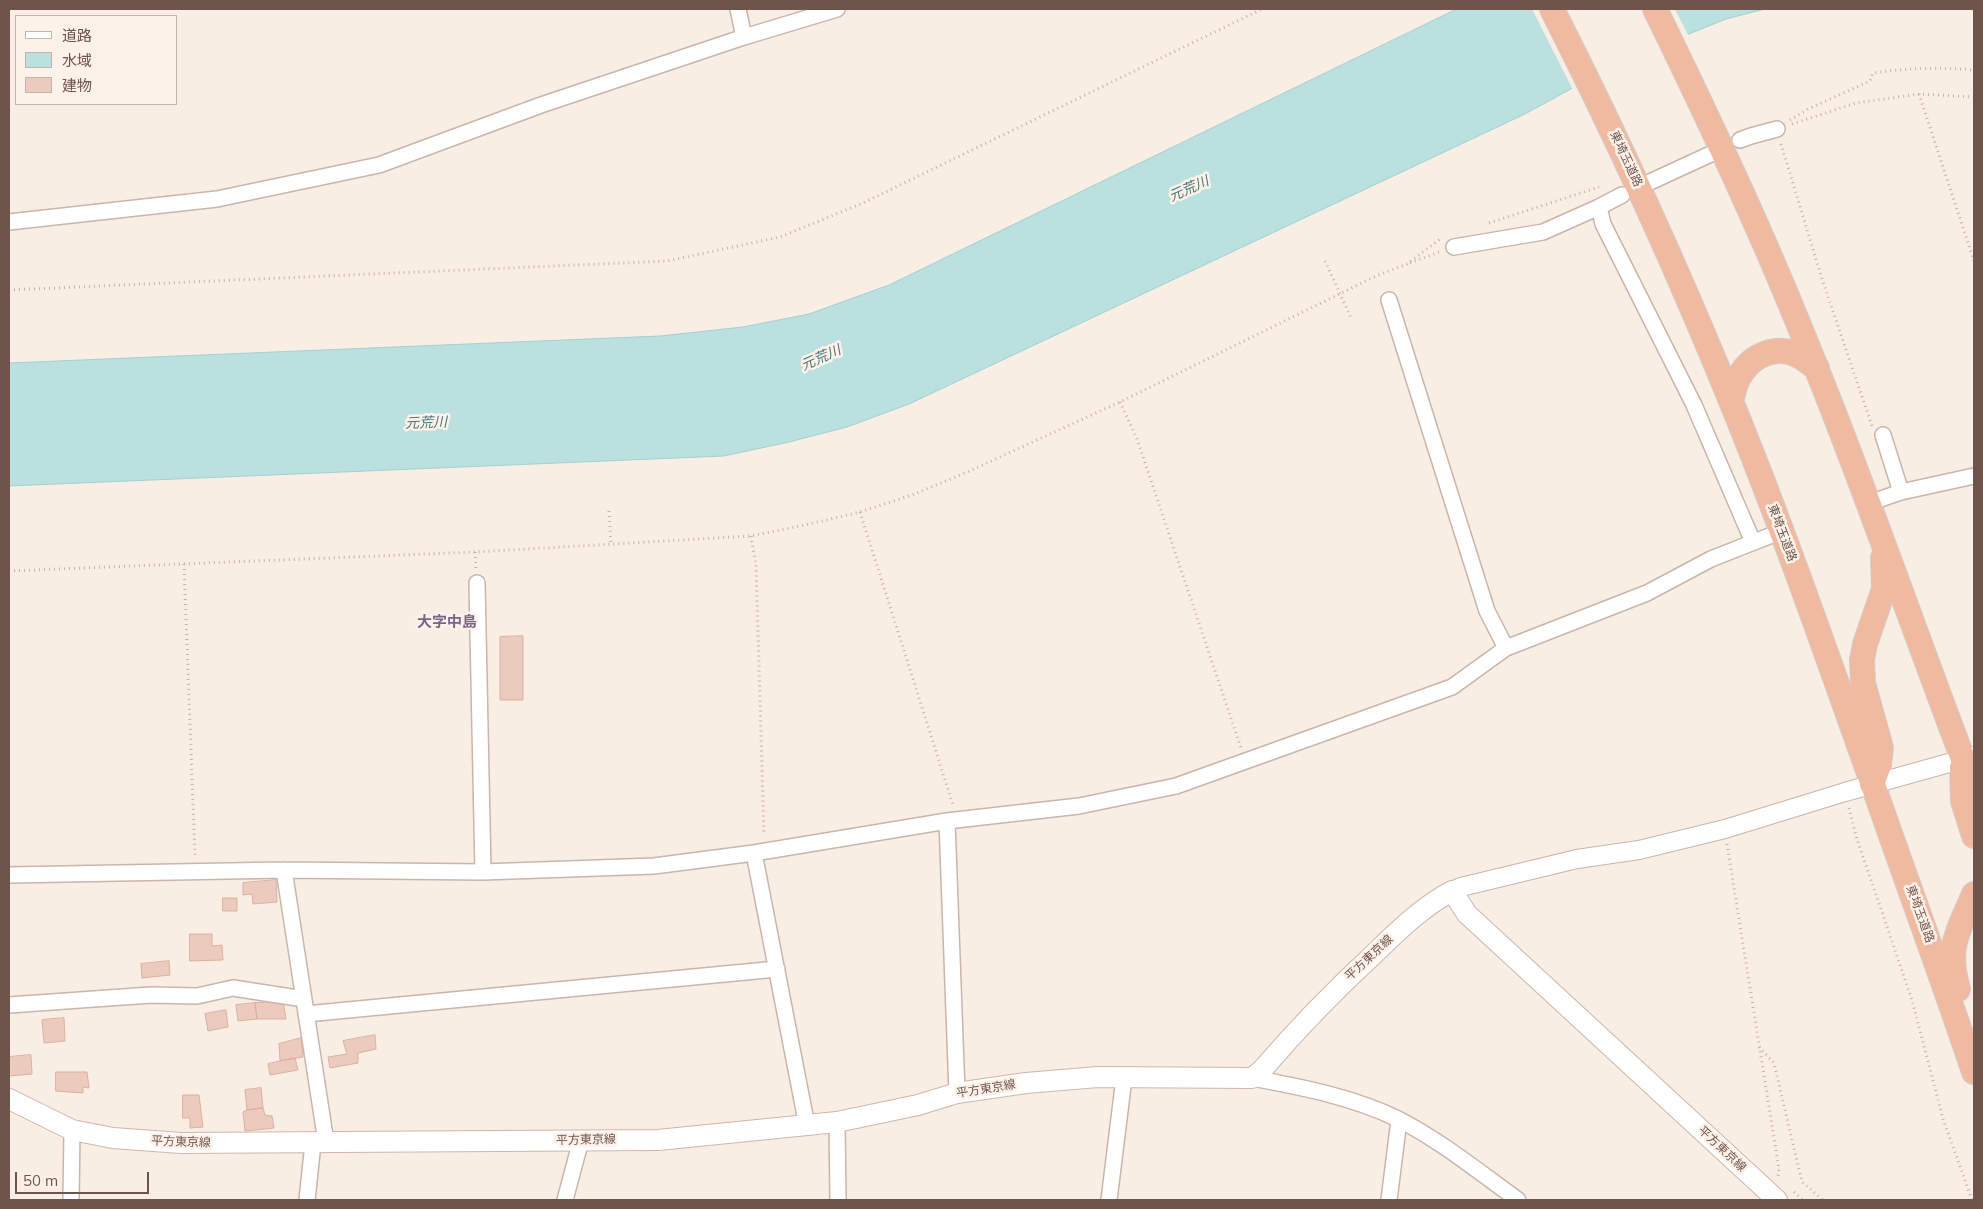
<!DOCTYPE html>
<meta charset="utf-8">
<style>
body{margin:0}
#map{position:relative;width:1983px;height:1209px;overflow:hidden;background:#f9eee3;font-family:Mulish,"Noto Sans JP",sans-serif}
canvas{display:block}
.frame{position:absolute;inset:0;border:10px solid #6f544c;pointer-events:none}
.legend{position:absolute;left:15px;top:15px;width:162px;height:90px;box-sizing:border-box;background:#fdf2e9;border:1px solid #c4b3aa;margin:0;padding:6px 9px;list-style:none;font-size:15px;color:#6f544c}
.legend li{display:flex;align-items:center;gap:10px;height:25px}
.legend b{width:25px;border:1px solid #c4b3aa}
.scale{position:absolute;left:15px;top:1172px;width:134px;height:22px;box-sizing:border-box;border:2px solid #6f544c;border-top:0;padding-left:6px;font-size:15px;line-height:18px;white-space:nowrap;color:#6f544c;-webkit-text-stroke:4px #fdf2e9;paint-order:stroke}
</style>
<div id="map">
<canvas width="1983" height="1209"></canvas>
<div class="frame"></div>
<ul class="legend">
<li><b style="height:6px;background:#fff"></b>道路</li>
<li><b style="height:14px;background:#bae0e0"></b>水域</li>
<li><b style="height:14px;background:#eccabe"></b>建物</li>
</ul>
<div class="scale">50 m</div>
</div>
<script>
const g = document.querySelector('canvas').getContext('2d');
g.lineJoin = 'round';
function fillPath(path, color) { g.fillStyle = color; g.fill(path, 'evenodd'); }
function strokePath(path, color, width, dash) { g.strokeStyle = color; g.lineWidth = width; g.lineCap = dash ? 'butt' : 'round'; g.setLineDash(dash || []); g.stroke(path); }
function drawText(font, color, halo, rows, align = 'center') {
  g.font = font + ' Mulish,"Noto Sans JP",sans-serif'; g.lineWidth = 5; g.setLineDash([]); g.textBaseline = 'middle'; g.strokeStyle = halo; g.fillStyle = color; for (const [text, x, y, turn = 0] of rows) {
    g.save(); g.translate(x, y); g.rotate((+turn || 0) * Math.PI / 180); g.textAlign = isNaN(turn) ? turn : align; if (halo) g.strokeText(text, 0, 0); g.fillText(text, 0, 0); g.restore();
  }
}
const water = new Path2D(`
 M 1457,9 L 1765,9 L 1726,19 L 1622,61 L 1525,114 L 909,404 L 847,427 L 789,442 L 724,456 L 9,486 L 9,363 L 660,336 L 743,327 L 809,314 L 889,285 Z`);
fillPath(water, '#bae0e0');
strokePath(water, '#a2d0d1', 1);
fillPath(new Path2D(`
 M 1532,9 L 1675,9 L 1689,37 L 1623,63 L 1573,90 Z`), '#f9eee3');
const building = new Path2D(`
 M 523,636 L 523,700 L 500,700 L 500,637 Z
 M 276,880 L 277,902 L 253,904 L 252,894 L 243,895 L 243,883 Z
 M 223,898 L 237,898 L 237,911 L 223,911 Z
 M 190,934 L 212,934 L 212,946 L 222,945 L 223,960 L 190,961 Z
 M 169,961 L 170,975 L 142,978 L 141,964 Z
 M 283,1002 L 286,1019 L 257,1019 L 255,1003 Z
 M 255,1003 L 257,1019 L 238,1021 L 236,1005 Z
 M 226,1010 L 228,1027 L 208,1031 L 205,1014 Z
 M 64,1018 L 65,1041 L 44,1043 L 42,1020 Z
 M 375,1035 L 376,1049 L 358,1053 L 358,1063 L 330,1068 L 328,1057 L 347,1054 L 343,1041 Z
 M 301,1038 L 303,1057 L 280,1061 L 279,1044 Z
 M 31,1055 L 32,1074 L 9,1076 L 9,1057 Z
 M 295,1058 L 298,1070 L 270,1075 L 268,1064 Z
 M 56,1072 L 87,1072 L 89,1088 L 83,1087 L 83,1093 L 56,1091 Z
 M 261,1088 L 263,1108 L 247,1110 L 245,1090 Z
 M 183,1095 L 199,1095 L 203,1127 L 190,1128 L 190,1118 L 183,1118 Z
 M 263,1108 L 265,1115 L 272,1116 L 274,1128 L 245,1131 L 243,1112 L 247,1110 Z`);
fillPath(building, '#eccabe');
strokePath(building, '#ddafa0', 1);
const minor = new Path2D(`
 M 738,9 L 744,37
 M 1740,140 L 1751,136 L 1777,129
 M 1650,182 L 1715,152
 M 1622,195 L 1599,207 L 1603,224 L 1694,405 L 1753,542
 M 9,222 L 217,199 L 379,165 L 541,105 L 744,37 L 837,9
 M 1454,247 L 1543,232 L 1599,207
 M 1389,300 L 1487,611 L 1506,648
 M 1883,435 L 1901,492
 M 1869,503 L 1901,492 L 1974,476
 M 477,583 L 483,872
 M 947,821 L 957,1093
 M 754,853 L 807,1126
 M 284,870 L 326,1142
 M 9,875 L 284,870 L 483,872 L 654,866 L 754,853 L 947,821 L 1079,806 L 1176,786 L 1452,687 L 1506,648 L 1647,593 L 1711,559 L 1782,531
 M 9,1005 L 151,995 L 197,996 L 233,988 L 304,999
 M 306,1014 L 777,969
 M 1252,1078 C 1301,1087 1353,1097 1398,1119 C 1441,1141 1479,1172 1518,1200
 M 837,1122 L 838,1200
 M 71,1200 L 72,1130
 M 307,1200 L 313,1143
 M 565,1200 L 581,1140
 M 1109,1200 L 1124,1078
 M 1389,1200 L 1399,1120`);
const tertiary = new Path2D(`
 M 1452,891 L 1461,887 L 1577,859 L 1639,850 L 1725,829 L 1845,792 L 1974,756`);
const secondary = new Path2D(`
 M 9,1099 L 72,1130 L 113,1138 L 181,1143 L 658,1140 L 837,1122 L 918,1105 L 957,1093 L 1026,1083 L 1098,1077 L 1252,1078 L 1262,1070 C 1297,1029 1334,991 1374,954 C 1398,931 1422,907 1452,891 L 1467,914 L 1777,1200`);
const trunk = new Path2D(`
 M 1552,9 C 1617,137 1677,268 1731,401 C 1782,526 1826,653 1871,779 C 1905,877 1941,974 1974,1072
 M 1655,9 C 1702,105 1748,202 1789,301 C 1856,461 1912,626 1974,788
 M 1731,401 C 1733,394 1735,385 1738,379 C 1750,355 1777,343 1801,357 C 1806,360 1811,365 1817,368
 M 1962,768 L 1963,801 L 1974,836
 M 1872,784 L 1879,765 L 1881,748 L 1863,683 L 1862,660 L 1865,644 L 1884,589 L 1883,558
 M 1958,989 C 1946,946 1958,932 1974,894`);
strokePath(minor, '#c9b5ab', 18);
strokePath(tertiary, '#c9b5ab', 20);
strokePath(secondary, '#ceb6ac', 22);
strokePath(trunk, '#d4ccc9', 26);
strokePath(new Path2D(`
 M 1919,94 L 1974,261
 M 1790,120 L 1808,109 L 1870,81 L 1873,73 C 1907,68 1940,67 1974,70
 M 1792,124 L 1856,103 L 1919,94 L 1974,97
 M 1781,144 L 1823,282 L 1872,426
 M 1489,223 L 1599,187
 M 1325,261 L 1352,320
 M 1410,263 L 1439,252
 M 9,290 L 667,261 L 780,237 L 863,203 L 1262,9
 M 1120,402 L 1137,439 L 1241,748
 M 609,511 L 611,544
 M 860,512 L 953,805
 M 751,536 L 756,565 L 764,835
 M 475,552 L 476,568
 M 184,564 L 195,856
 M 9,571 L 475,552 L 751,536 L 805,525 L 860,512 L 912,495 L 965,473 L 1120,402 L 1376,276 L 1407,264 L 1440,239
 M 1849,808 L 1857,839 L 1912,1000 L 1943,1119 L 1972,1200
 M 1727,844 L 1779,1169 L 1778,1176
 M 1759,1047 L 1774,1063 L 1802,1182 L 1823,1200
 M 1794,1192 L 1803,1200`), '#d0aea2', 3, [1, 4]);
strokePath(minor, '#fff', 15);
strokePath(tertiary, '#fff', 18);
strokePath(secondary, '#fff', 20);
strokePath(trunk, '#f0baa1', 24);
drawText('12px', '#6f544c', '#fdf2e9', [
 ["東埼玉道路",1626,159,65],
 ["東埼玉道路",1782,533,69],
 ["東埼玉道路",1920,914,70],
 ["平方東京線",1369,958,-43],
 ["平方東京線",986,1089,-9],
 ["平方東京線",586,1140,-1],
 ["平方東京線",181,1142,2],
 ["平方東京線",1722,1149,43]
]);
drawText('italic 14px', '#457779', '#fdf2e9', [
 ["元荒川",1189,189,-24],
 ["元荒川",821,358,-24],
 ["元荒川",426,423,-2]
]);
drawText('bold 15px', '#79648b', '#fdf2e9', [
 ["大字中島",447,622]
]);
</script>
